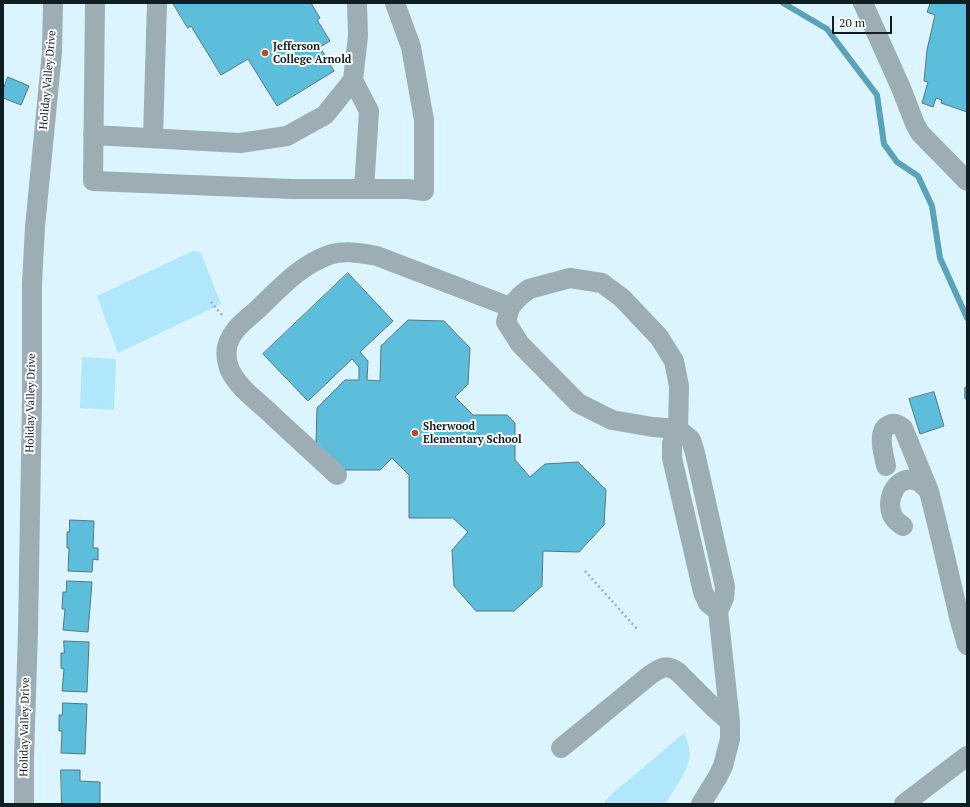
<!DOCTYPE html>
<style>
body{margin:0}
#map{position:relative;width:970px;height:807px;overflow:hidden;background:#dcf4fd;font-family:"PT Serif",serif}
canvas{display:block}
.frame{position:absolute;inset:0;border:4px solid #0e1e23;pointer-events:none}
.scale{position:absolute;left:832px;top:16px;width:60px;height:18px;box-sizing:border-box;border:2px solid #0e1e23;border-top:0;padding-left:5px;font-size:12px;line-height:14px;white-space:nowrap;color:#0e1e23;-webkit-text-stroke:3px #fdfdfd;paint-order:stroke}
</style>
<div id="map">
<canvas width="970" height="807"></canvas>
<div class="frame"></div>
<div class="scale">20 m</div>
</div>
<script>
const g = document.querySelector('canvas').getContext('2d');
g.lineJoin = 'round';
function fillPath(path, color) { g.fillStyle = color; g.fill(path, 'evenodd'); }
function strokePath(path, color, width, dash) { g.strokeStyle = color; g.lineWidth = width; g.lineCap = dash ? 'butt' : 'round'; g.setLineDash(dash || []); g.stroke(path); }
function drawText(font, color, halo, rows, align = 'center') {
  g.font = font + ' "PT Serif",serif'; g.lineWidth = 4; g.setLineDash([]); g.textBaseline = 'middle'; g.strokeStyle = halo; g.fillStyle = color; for (const [text, x, y, turn = 0] of rows) {
    g.save(); g.translate(x, y); g.rotate((+turn || 0) * Math.PI / 180); g.textAlign = isNaN(turn) ? turn : align; if (halo) g.strokeText(text, 0, 0); g.fillText(text, 0, 0); g.restore();
  }
}
fillPath(new Path2D(`
 M 193,251 L 201,253 L 221,304 L 118,353 L 97,296 Z
 M 82,357 L 116,359 L 114,410 L 80,408 Z
 M 684,733 C 687,740 692,753 689,760 C 685,775 673,791 665,804 L 604,804 L 605,801 L 612,794 Z`), '#b0e7fa');
strokePath(new Path2D(`
 M 783,3 L 827,29 L 877,95 L 884,144 L 897,162 L 918,176 L 932,206 L 940,258 L 967,318
 M 967,389 L 967,397`), '#59a2b8', 6);
const building = new Path2D(`
 M 173,3 L 311,3 L 320,18 L 317,20 L 330,41 L 320,47 L 334,71 L 277,106 L 248,59 L 221,75 L 191,26 L 188,28 Z
 M 926,3 L 967,3 L 967,112 L 941,103 L 942,100 L 936,98 L 933,107 L 922,103 L 928,82 L 924,81 L 927,50 L 935,15 L 927,12 L 930,4 Z
 M 8,77 L 29,86 L 21,105 L 3,98 L 3,90 Z
 M 348,273 L 393,321 L 360,352 L 368,361 L 367,380 L 380,381 L 381,346 L 408,320 L 444,321 L 470,348 L 468,384 L 455,397 L 473,415 L 507,415 L 515,423 L 515,460 L 530,477 L 545,464 L 578,462 L 606,490 L 604,525 L 579,552 L 543,551 L 542,586 L 514,611 L 476,611 L 454,586 L 452,550 L 468,532 L 453,518 L 409,518 L 409,475 L 392,458 L 380,470 L 345,470 L 316,443 L 317,408 L 345,380 L 359,380 L 359,367 L 352,359 L 308,401 L 263,354 Z
 M 934,392 L 944,426 L 920,434 L 909,399 Z
 M 70,520 L 94,521 L 93,548 L 98,548 L 98,560 L 93,559 L 92,572 L 68,571 L 69,548 L 67,548 L 67,532 L 69,532 Z
 M 67,581 L 92,582 L 88,632 L 63,630 L 65,609 L 62,609 L 63,592 L 66,592 Z
 M 64,641 L 89,642 L 87,692 L 62,691 L 64,669 L 61,668 L 61,653 L 64,653 Z
 M 63,703 L 87,704 L 85,754 L 61,753 L 62,731 L 59,731 L 59,715 L 62,715 Z
 M 61,770 L 80,770 L 80,781 L 100,782 L 100,804 L 62,804 Z`);
fillPath(building, '#5dbedc');
strokePath(building, '#517783', 1);
strokePath(new Path2D(`
 M 211,302 L 222,315
 M 585,571 L 637,629`), '#9aafb7', 2.5, [2, 3]);
strokePath(new Path2D(`
 M 95,3 L 93,181 L 292,189 L 408,189 L 424,191 L 424,120 L 411,47 L 395,3
 M 863,3 L 901,88 L 915,124 L 920,133 L 967,181
 M 353,80 L 369,111 L 364,189
 M 93,135 L 240,143 L 287,136 L 325,115 L 353,80 L 358,36 L 357,3
 M 153,138 L 157,3
 M 886,466 C 884,455 876,431 889,425 C 895,422 899,425 903,428 L 929,491 L 943,548 L 960,621 L 967,645
 M 337,475 C 315,454 292,434 270,413 C 256,400 237,387 229,368 C 226,359 225,348 230,339 C 235,327 248,318 257,310 C 278,290 300,265 329,255 C 344,250 361,253 377,256 L 510,307
 M 903,526 C 900,524 896,521 894,518 C 884,504 894,476 914,480 C 920,481 925,487 929,491
 M 561,748 L 650,675 C 662,667 666,664 678,672 L 713,707 L 730,722
 M 24,804 L 24,758 L 28,631 L 32,398 L 32,284 L 35,227 L 52,52 L 53,3
 M 701,804 L 717,778 L 723,766 L 730,739 L 730,722 L 718,611 L 724,598 L 725,587 L 695,453 L 691,440 L 678,429 L 653,427 L 612,420 L 578,403 L 520,344 L 506,322 L 510,307 L 520,296 L 529,289 L 570,278 L 602,283 L 622,298 L 659,337 L 674,361 L 679,386 L 678,429 L 672,443 L 672,458 L 703,592 L 708,603 L 718,611
 M 904,804 L 967,756`), '#9cadb3', 20);
for (const [x, y, r, color] of [
 [265,53,4,"#b44d24"],
 [415,433,4,"#b44d24"]
]) { const dot = new Path2D(); dot.arc(x, y, r, 0, 2 * Math.PI); g.fillStyle = color; g.fill(dot); strokePath(dot, '#fdfdfd', 1.5); }
drawText('bold 11px', '#0e1e23', '#fdfdfd', [
 ["Jefferson",273,47],
 ["College Arnold",273,60],
 ["Sherwood",423,427],
 ["Elementary School",423,440]
], 'left');
drawText('11px', '#0e1e23', '#fdfdfd', [
 ["Holiday Valley Drive",48,80,-85],
 ["Holiday Valley Drive",31,403,-89],
 ["Holiday Valley Drive",25,727,-89]
]);
</script>
